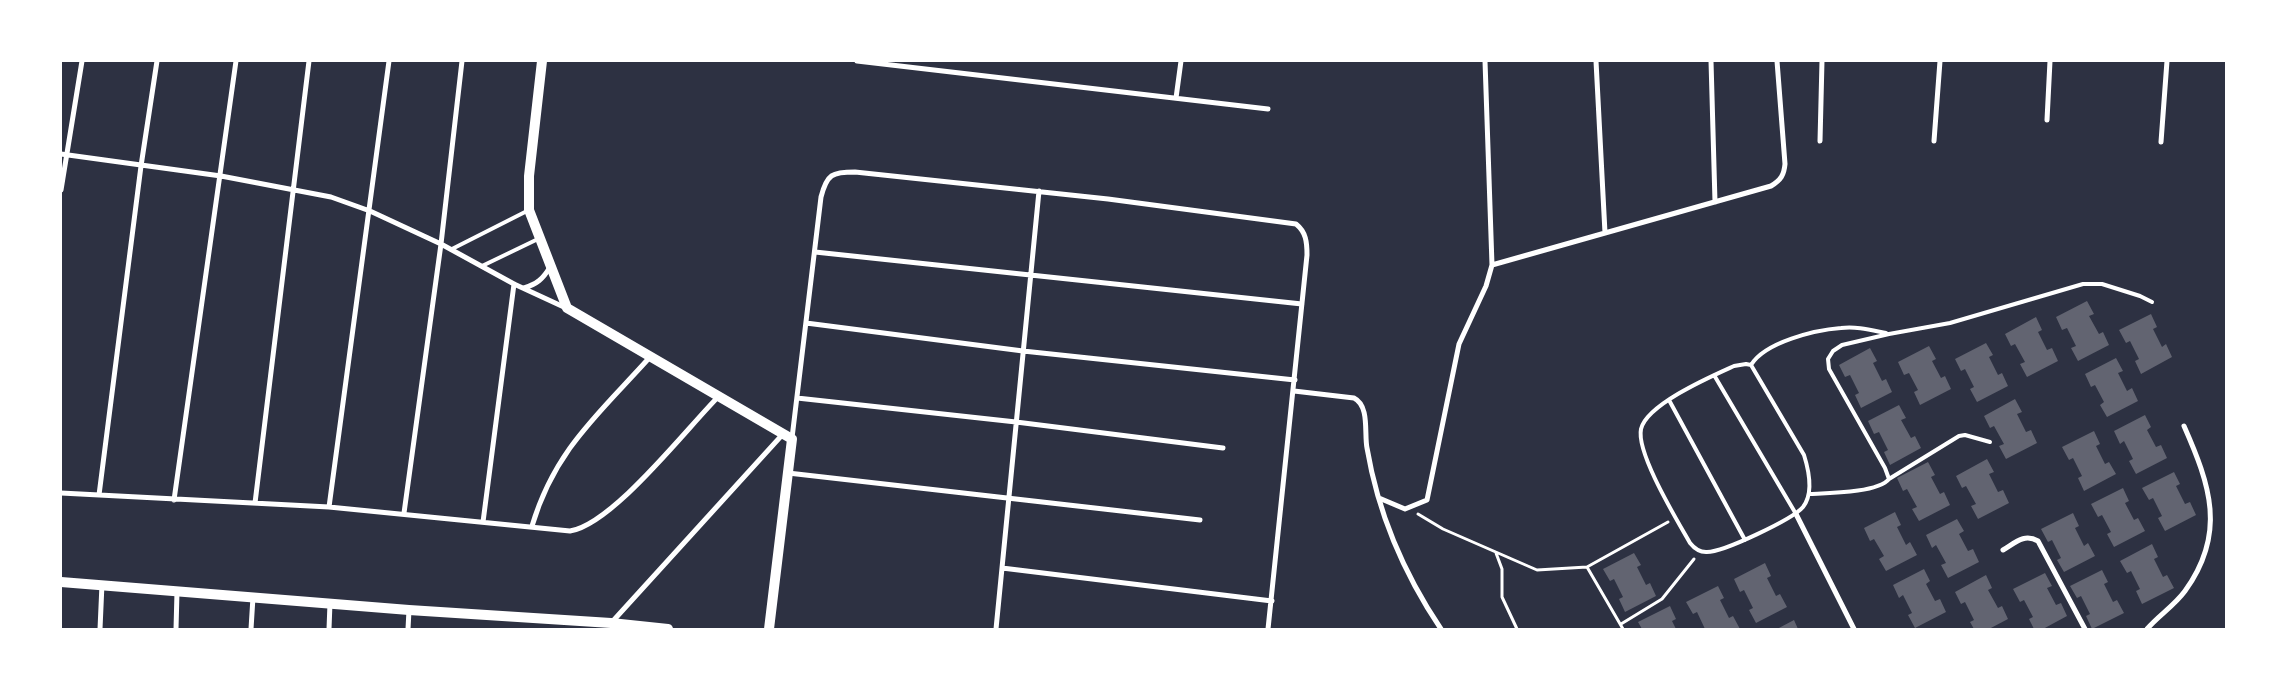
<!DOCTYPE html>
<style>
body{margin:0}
#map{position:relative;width:2287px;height:690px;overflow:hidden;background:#2d3142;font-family:Lato,sans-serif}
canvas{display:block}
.frame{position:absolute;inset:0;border:62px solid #fff;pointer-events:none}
</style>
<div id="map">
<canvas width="2287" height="690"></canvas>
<div class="frame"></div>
</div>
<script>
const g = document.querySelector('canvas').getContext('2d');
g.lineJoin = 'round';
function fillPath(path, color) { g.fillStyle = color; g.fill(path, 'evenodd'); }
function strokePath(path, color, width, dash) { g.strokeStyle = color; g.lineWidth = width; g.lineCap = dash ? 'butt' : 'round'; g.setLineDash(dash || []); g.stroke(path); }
fillPath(new Path2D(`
 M 2087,301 L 2094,314 L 2089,316 L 2099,334 L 2103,332 L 2109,345 L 2078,361 L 2071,348 L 2076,346 L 2067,328 L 2062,330 L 2056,317 Z
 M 2151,314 L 2157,327 L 2153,329 L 2162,347 L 2166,344 L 2172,357 L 2141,374 L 2135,361 L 2139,359 L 2130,341 L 2126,343 L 2119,330 Z
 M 2036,317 L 2042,330 L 2038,332 L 2047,350 L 2052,348 L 2058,361 L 2027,377 L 2020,364 L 2025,362 L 2015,344 L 2011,346 L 2005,334 Z
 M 1986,343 L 1993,355 L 1989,357 L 1998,375 L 2002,373 L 2008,386 L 1977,402 L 1970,389 L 1974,387 L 1965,369 L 1961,371 L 1955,359 Z
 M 1929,346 L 1936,359 L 1932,361 L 1941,378 L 1945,376 L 1951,389 L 1920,405 L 1914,392 L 1918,390 L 1909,373 L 1904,375 L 1898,362 Z
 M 1870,348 L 1877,361 L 1873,363 L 1882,381 L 1886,379 L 1892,392 L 1861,408 L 1855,395 L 1859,393 L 1850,375 L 1845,377 L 1839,365 Z
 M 2116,358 L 2123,371 L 2118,373 L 2127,391 L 2132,388 L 2138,401 L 2107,417 L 2100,405 L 2104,402 L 2095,385 L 2091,387 L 2085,374 Z
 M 2015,399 L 2022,412 L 2017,414 L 2026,432 L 2031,430 L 2037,443 L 2006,459 L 1999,446 L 2004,444 L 1994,426 L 1990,428 L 1984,416 Z
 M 1899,405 L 1906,418 L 1901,420 L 1911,438 L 1915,436 L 1921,448 L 1890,465 L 1884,452 L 1888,450 L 1879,432 L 1874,434 L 1868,421 Z
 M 2145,415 L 2151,427 L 2147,430 L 2156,447 L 2161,445 L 2167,458 L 2136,474 L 2129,461 L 2133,459 L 2124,441 L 2120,444 L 2114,431 Z
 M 2094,431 L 2100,444 L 2096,446 L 2105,464 L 2109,462 L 2116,474 L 2084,491 L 2078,478 L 2082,476 L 2073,458 L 2069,460 L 2062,447 Z
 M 1987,459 L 1994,472 L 1989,474 L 1998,492 L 2003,490 L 2009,503 L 1978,519 L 1971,506 L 1976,504 L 1966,486 L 1962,488 L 1956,476 Z
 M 1928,462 L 1935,475 L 1931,477 L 1940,494 L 1944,492 L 1950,505 L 1919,521 L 1912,509 L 1917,507 L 1907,489 L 1903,491 L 1897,478 Z
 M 2174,472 L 2180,484 L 2176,486 L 2185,504 L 2190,502 L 2196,515 L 2165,531 L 2158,518 L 2162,516 L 2153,498 L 2149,500 L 2142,488 Z
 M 2123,488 L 2129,501 L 2125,503 L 2134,520 L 2138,518 L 2145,531 L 2114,547 L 2107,534 L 2111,532 L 2102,515 L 2098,517 L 2091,504 Z
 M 1895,512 L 1901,525 L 1897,527 L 1906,545 L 1910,542 L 1917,555 L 1886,571 L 1879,559 L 1884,556 L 1874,539 L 1870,541 L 1864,528 Z
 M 2073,513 L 2079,526 L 2075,528 L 2084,546 L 2088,543 L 2095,556 L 2064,572 L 2057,560 L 2061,558 L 2052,540 L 2048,542 L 2041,529 Z
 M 1957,519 L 1964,531 L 1959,534 L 1968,551 L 1973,549 L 1979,562 L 1948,578 L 1941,565 L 1946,563 L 1936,545 L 1932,548 L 1926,535 Z
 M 2152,544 L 2158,557 L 2154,559 L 2163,577 L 2167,575 L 2174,588 L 2142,604 L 2136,591 L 2140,589 L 2131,571 L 2127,573 L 2120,561 Z
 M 1634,553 L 1641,565 L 1637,567 L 1646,585 L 1650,583 L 1656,596 L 1625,612 L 1619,599 L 1623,597 L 1614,579 L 1610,581 L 1603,569 Z
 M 1765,563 L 1771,576 L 1767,578 L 1776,596 L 1780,594 L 1787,607 L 1756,623 L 1749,610 L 1753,608 L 1744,590 L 1740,592 L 1734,579 Z
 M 1924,569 L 1930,581 L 1926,584 L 1935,601 L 1940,599 L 1946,612 L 1915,628 L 1908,615 L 1912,613 L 1903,595 L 1899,598 L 1893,585 Z
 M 2102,570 L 2108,582 L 2104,584 L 2113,602 L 2117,600 L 2124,613 L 2092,629 L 2086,616 L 2090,614 L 2081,596 L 2077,598 L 2070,586 Z
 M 2045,573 L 2052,586 L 2047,588 L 2056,605 L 2061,603 L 2067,616 L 2043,629 L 2034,629 L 2029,619 L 2033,617 L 2024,600 L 2020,602 L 2013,589 Z
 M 1986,575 L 1992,588 L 1988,590 L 1998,608 L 2002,606 L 2008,619 L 1989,629 L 1974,629 L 1970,622 L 1974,620 L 1965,602 L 1961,604 L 1955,592 Z
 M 1718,586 L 1724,598 L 1720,600 L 1729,618 L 1733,616 L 1740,629 L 1705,629 L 1697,612 L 1693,614 L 1686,602 Z
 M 1670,606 L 1676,619 L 1672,621 L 1676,629 L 1642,629 L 1638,622 Z
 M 1794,620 L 1798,629 L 1777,629 Z`), '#626471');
strokePath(new Path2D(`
 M 1418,514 L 1443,529 L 1537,570 L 1587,567 L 1668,522
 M 1496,553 L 1502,569 L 1502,597 L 1517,629
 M 1587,567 L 1623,629
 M 1621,624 L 1662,599 L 1694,559`), '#fff', 3);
strokePath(new Path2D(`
 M 452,249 L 527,211
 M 482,266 L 538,239
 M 1746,364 L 1751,365 L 1804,455 C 1809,471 1814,493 1803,507 C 1793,519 1722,553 1706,552 C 1700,552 1694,548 1690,543 C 1677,520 1636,453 1641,429 C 1647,404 1712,376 1734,366 Z
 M 1751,365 C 1765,342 1815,330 1841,328 C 1856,326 1871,330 1886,333
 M 1714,375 L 1796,514
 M 1669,400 L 1745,540
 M 1889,479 L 1959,436 L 1965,435 L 1990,442
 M 1809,494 C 1827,493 1878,493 1889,479 L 1885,468 L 1829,369 L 1828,359 L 1833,351 L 1842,345 L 1889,334 L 1950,323 L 2083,284 L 2102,284 L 2140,296 L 2152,302`), '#fff', 4);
strokePath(new Path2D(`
 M 857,61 L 1268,109
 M 1596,61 L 1605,233
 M 1711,61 L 1715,202
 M 1176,98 L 1181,61
 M 2047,120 L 2050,61
 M 1820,141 L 1822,61
 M 1934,141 L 1940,61
 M 2161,142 L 2167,61
 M 61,154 L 221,176 L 331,197 L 370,211 L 441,244 L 514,284 L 566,308
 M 61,190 L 82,61
 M 815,252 L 1302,304
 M 1492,265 L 1771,186 C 1781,180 1784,175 1785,164 L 1777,61
 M 524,288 C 537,284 543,279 550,267
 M 806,323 L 1023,351 L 1295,380
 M 1294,391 L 1354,398 C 1370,406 1364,434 1367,448 C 1378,513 1404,574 1441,629
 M 797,398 L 1016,422 L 1223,448
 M 792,438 L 821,197 C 827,174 832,172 855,172 L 1108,199 L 1296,224 C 1306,232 1307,242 1307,255 L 1268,629
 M 788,473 L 1200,520
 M 61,493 L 329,507 L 570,531 C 613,524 686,429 719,396
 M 99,495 L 141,166 L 157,61
 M 1379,498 L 1405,509 L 1427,500 L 1459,344 L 1486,286 L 1492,265 L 1485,61
 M 174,500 L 236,61
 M 255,503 L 309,61
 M 329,507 L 389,61
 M 404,513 L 441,244 L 462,61
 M 1796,514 L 1854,629
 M 483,522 L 514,284
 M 532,526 C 555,449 599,414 650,357
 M 2003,550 C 2015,543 2024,533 2038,541 L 2085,629
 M 1002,568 L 1272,601
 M 612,622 L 783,434
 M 100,629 L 102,584
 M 176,629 L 177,592
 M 251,629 L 253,597
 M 329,629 L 330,603
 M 408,629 L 409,610
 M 996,629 L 1039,191
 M 2147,629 C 2159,615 2174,606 2185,591 C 2227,533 2210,485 2184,426`), '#fff', 5);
strokePath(new Path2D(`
 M 542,61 L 529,176 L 529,210 L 567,308 L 792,439 L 769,629
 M 61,582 L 409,610 L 611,623 L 668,629`), '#fff', 10);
</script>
